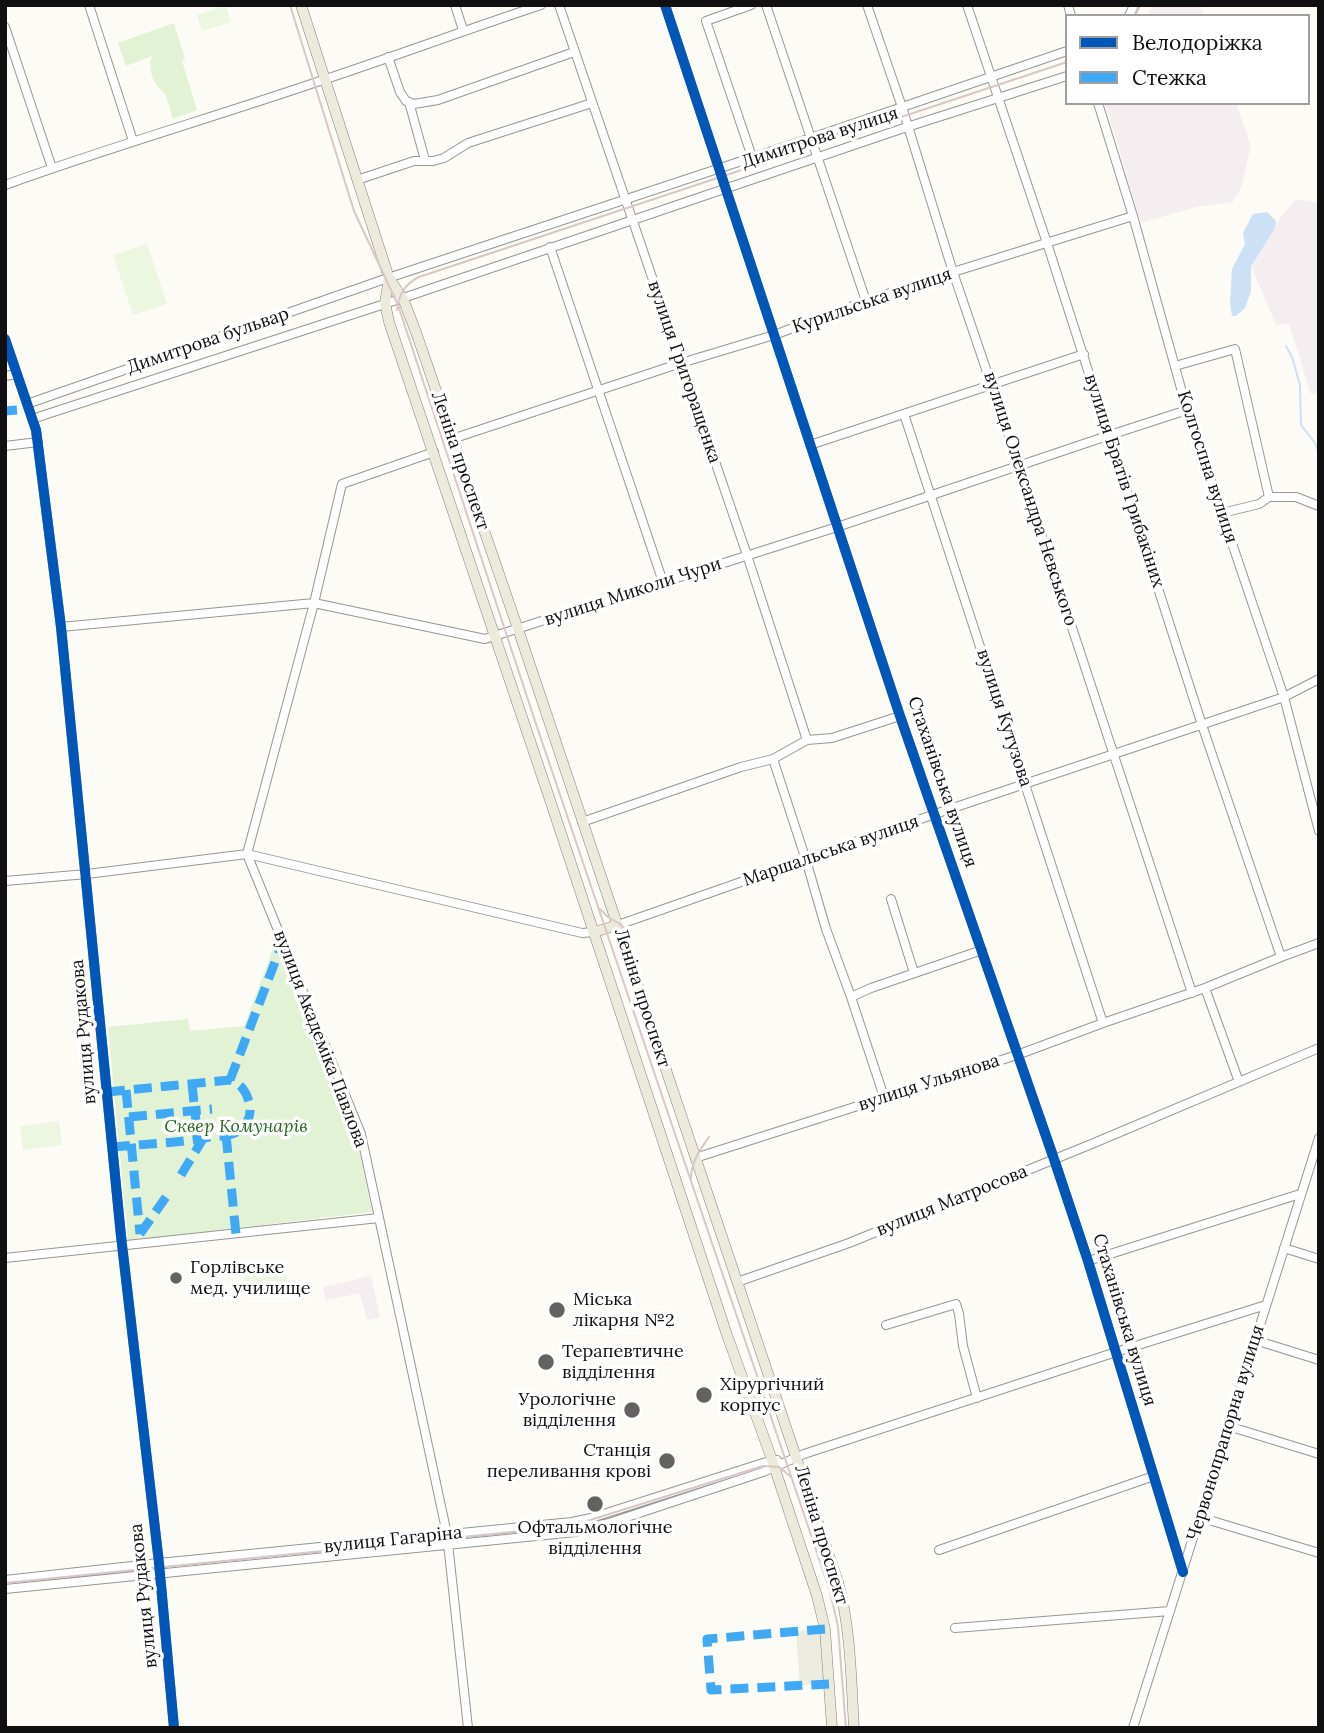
<!DOCTYPE html>
<meta charset="utf-8">
<style>
body{margin:0}
#map{position:relative;width:1324px;height:1733px;overflow:hidden;background:#fcfbf5;font-family:Lora,serif}
canvas{display:block}
.frame{position:absolute;inset:0;border:7px solid #101010;pointer-events:none}
.legend{position:absolute;left:1065px;top:14px;width:245px;height:91px;box-sizing:border-box;background:#fff;border:2px solid #9f9f9f;margin:0;padding:9px 12px;list-style:none;font-size:21px;color:#101010}
.legend li{display:flex;align-items:center;gap:14px;height:35px}
.legend b{width:35px;border:2px solid #9f9f9f}
</style>
<div id="map">
<canvas width="1324" height="1733"></canvas>
<div class="frame"></div>
<ul class="legend">
<li><b style="height:9px;background:#0057b8"></b>Велодоріжка</li>
<li><b style="height:9px;background:#3fa9f5"></b>Стежка</li>
</ul>
</div>
<script>
const g = document.querySelector('canvas').getContext('2d');
g.lineJoin = 'round';
function fillPath(path, color) { g.fillStyle = color; g.fill(path, 'evenodd'); }
function strokePath(path, color, width, dash) { g.strokeStyle = color; g.lineWidth = width; g.lineCap = dash ? 'butt' : 'round'; g.setLineDash(dash || []); g.stroke(path); }
function drawText(font, color, halo, rows, align = 'center') {
  g.font = font + ' Lora,serif'; g.lineWidth = 7; g.setLineDash([]); g.textBaseline = 'middle'; g.strokeStyle = halo; g.fillStyle = color; for (const [text, x, y, turn = 0] of rows) {
    g.save(); g.translate(x, y); g.rotate((+turn || 0) * Math.PI / 180); g.textAlign = isNaN(turn) ? turn : align; if (halo) g.strokeText(text, 0, 0); g.fillText(text, 0, 0); g.restore();
  }
}
fillPath(new Path2D(`
 M 1152,5 L 1200,5 L 1204,16 L 1148,16 Z
 M 1105,103 L 1236,103 L 1251,146 L 1241,188 L 1233,202 L 1196,207 L 1141,223 Z
 M 1295,200 L 1309,201 L 1319,204 L 1319,393 L 1311,394 L 1289,324 L 1276,325 L 1252,268 L 1269,232 Z
 M 371,1276 L 380,1317 L 367,1320 L 360,1293 L 326,1300 L 323,1287 Z`), '#f4eef1');
fillPath(new Path2D(`
 M 174,23 L 185,59 L 182,61 L 197,110 L 173,119 L 165,93 C 154,86 147,69 152,56 L 126,66 L 118,43 Z
 M 276,941 L 356,1136 L 372,1212 L 128,1241 L 108,1027 L 188,1019 L 190,1031 L 244,1026 Z`), '#e2f2d5');
fillPath(new Path2D(`
 M 226,6 L 231,22 L 202,31 L 197,15 Z
 M 147,244 L 167,304 L 133,315 L 113,255 Z
 M 59,1121 L 62,1145 L 23,1150 L 20,1126 Z
 M 286,1269 L 288,1294 L 246,1297 L 244,1272 Z`), '#edf6df');
fillPath(new Path2D(`
 M 825,1629 L 829,1684 L 800,1685 L 796,1631 Z`), '#ecebe0');
fillPath(new Path2D(`
 M 1267,212 L 1276,221 L 1274,229 L 1251,267 L 1251,291 L 1245,308 L 1236,316 L 1232,316 L 1230,304 L 1232,269 L 1245,244 L 1243,233 L 1253,214 Z`), '#cce1f6');
strokePath(new Path2D(`
 M 1286,346 L 1292,357 L 1300,385 L 1301,425 L 1315,443 L 1319,453
 M 1318,502 L 1319,475
 M 1319,555 L 1319,580`), '#cce1f6', 2);
const minor = new Path2D(`
 M 89,5 L 133,141
 M 455,5 L 463,30
 M 559,5 L 747,555 L 807,740
 M 665,5 L 900,716 L 1054,1159 L 1088,1261 L 1183,1572
 M 751,5 L 706,21 L 752,157
 M 766,5 L 866,301
 M 867,5 L 902,107 L 953,272 L 1019,466 L 1192,993
 M 967,5 L 1047,243 L 1202,725 L 1281,957
 M 1068,5 L 1071,16
 M 1129,16 L 1134,5
 M 5,27 L 52,168
 M 388,57 L 400,92 L 406,101 L 414,104 L 438,100 L 574,52
 M 409,102 L 425,160
 M 1098,103 L 1133,216 L 1187,410 L 1284,697 L 1319,831
 M 357,180 L 414,161 L 433,161 L 444,158 L 468,143 L 592,103
 M 5,185 C 107,148 211,118 314,83 C 390,58 465,30 541,5
 M 550,247 L 663,582
 M 5,339 L 36,430 L 61,627 L 121,1236 L 159,1563 L 174,1728
 M 1175,366 L 1235,349 L 1269,497
 M 5,376 L 17,374
 M 27,404 L 382,280 L 811,138 L 1067,51
 M 904,414 L 1103,1023
 M 32,419 L 406,297 L 907,127 L 1067,76
 M 452,439 L 681,363 L 774,335 L 866,301 L 953,272 L 1133,216
 M 810,445 L 1084,354
 M 5,446 L 38,442
 M 434,452 L 342,484 L 314,603 L 247,854 L 361,1134 L 447,1534 L 468,1728
 M 1269,497 L 1296,497 L 1319,506
 M 1222,513 L 1259,504 L 1269,497
 M 61,627 L 314,603 L 485,639 L 837,527 L 1110,435 L 1187,410
 M 773,759 L 806,860 L 826,929 L 851,997 L 884,1097
 M 582,822 L 741,767 L 773,759 L 807,740 L 832,738 L 900,716
 M 5,881 L 87,874 L 247,854 L 582,933 L 594,932
 M 891,899 L 914,973
 M 618,925 L 935,814 L 1284,697 L 1319,679
 M 1205,988 L 1239,1082
 M 851,997 L 871,988 L 982,950
 M 695,1158 L 1017,1055 L 1103,1023 L 1205,988 L 1281,957 L 1319,943
 M 1284,1248 L 1319,1259
 M 5,1258 L 379,1218
 M 1088,1261 L 1300,1194
 M 737,1282 L 849,1243 L 1094,1143 L 1319,1048
 M 886,1325 L 956,1304 L 959,1314 L 963,1346 L 977,1398
 M 1255,1340 L 1319,1360
 M 1228,1426 L 1319,1454
 M 1199,1517 L 1319,1553
 M 939,1550 L 1154,1476
 M 5,1580 L 159,1563 L 572,1522 L 591,1518 L 763,1463 L 777,1460
 M 5,1589 L 576,1532 L 612,1522 L 763,1472 L 804,1454 L 1116,1352 L 1266,1305
 M 955,1628 L 1170,1611
 M 1133,1728 L 1319,1138`);
const major = new Path2D(`
 M 301,5 L 389,278 L 404,301 L 417,335 L 518,629 L 838,1582 C 851,1629 851,1679 854,1728
 M 389,278 L 385,303 L 389,322 L 551,803 L 727,1335 L 771,1457 L 817,1596 L 825,1629 L 832,1728
 M 594,932 L 618,925`);
strokePath(minor, '#969693', 10);
strokePath(major, '#848380', 11);
strokePath(minor, '#fffefe', 8);
strokePath(major, '#eceadb', 10);
strokePath(new Path2D(`
 M 290,5 L 354,211 L 398,305 L 535,721 L 830,1591 L 838,1627 L 846,1728
 M 1135,16 L 1140,5
 M 397,310 C 399,294 405,284 419,277 L 1067,62
 M 600,909 L 608,917 L 620,924 L 629,934
 M 691,1178 C 691,1162 700,1150 709,1137
 M 5,1583 L 571,1526 L 763,1466 L 779,1467 L 791,1477`), '#d8c7c5', 2);
strokePath(new Path2D(`
 M 5,411 L 17,410
 M 230,1080 L 283,941
 M 192,1084 L 198,1140
 M 126,1090 L 140,1234
 M 107,1092 L 230,1080 C 239,1083 245,1089 248,1099 C 253,1111 249,1125 237,1132 C 230,1136 219,1136 210,1137 C 178,1143 145,1144 113,1147
 M 129,1117 L 212,1109
 M 226,1135 L 236,1234
 M 181,1175 L 203,1139
 M 140,1234 L 171,1190
 M 825,1629 L 707,1639 L 711,1690 L 829,1684`), '#3fa9f5', 9, [18, 9]);
strokePath(new Path2D(`
 M 665,5 L 900,716 L 1054,1159 L 1088,1261 L 1183,1572
 M 5,339 L 36,430 L 61,627 L 121,1236 L 159,1563 L 174,1728`), '#0057b8', 10);
for (const [x, y, r, color] of [
 [176,1278,7,"#636260"],
 [557,1310,9,"#636260"],
 [546,1362,9,"#636260"],
 [704,1395,9,"#636260"],
 [632,1410,9,"#636260"],
 [667,1461,9,"#636260"],
 [595,1504,9,"#636260"]
]) { const dot = new Path2D(); dot.arc(x, y, r, 0, 2 * Math.PI); g.fillStyle = color; g.fill(dot); strokePath(dot, '#fff', 2.5); }
drawText('18px', '#101010', '#fff', [
 ["Димитрова вулиця",820,138,-18],
 ["Курильська вулиця",872,301,-19],
 ["Димитрова бульвар",208,341,-19],
 ["вулиця Григоращенка",684,372,71],
 ["Леніна проспект",460,461,71],
 ["Колгоспна вулиця",1207,467,72],
 ["вулиця Братів Грибакіних",1124,481,72],
 ["вулиця Олександра Невського",1030,499,72],
 ["вулиця Миколи Чури",633,592,-18],
 ["вулиця Кутузова",1004,718,72],
 ["Стаханівська вулиця",942,782,71],
 ["Маршальська вулиця",831,851,-19],
 ["Леніна проспект",642,998,72],
 ["вулиця Рудакова",84,1032,-95],
 ["вулиця Академіка Павлова",320,1039,69],
 ["вулиця Ульянова",929,1083,-18],
 ["вулиця Матросова",952,1201,-22],
 ["Стаханівська вулиця",1124,1320,73],
 ["Червонопрапорна вулиця",1226,1433,-73],
 ["Леніна проспект",821,1535,73],
 ["вулиця Гагаріна",393,1540,-6],
 ["вулиця Рудакова",144,1596,-96]
]);
drawText('italic 18px', '#24691f', '#fff', [
 ["Сквер Комунарів",236,1127]
]);
drawText('18px', '#101010', '#fff', [
 ["Горлівське",190,1268],
 ["мед. училище",190,1289],
 ["Міська",573,1300],
 ["лікарня №2",573,1321],
 ["Терапевтичне",562,1352],
 ["відділення",562,1373],
 ["Хірургічний",720,1385],
 ["корпус",720,1406],
 ["Урологічне",616,1400,"right"],
 ["відділення",616,1421,"right"],
 ["Станція",651,1451,"right"],
 ["переливання крові",651,1472,"right"],
 ["Офтальмологічне",595,1528,"center"],
 ["відділення",595,1549,"center"]
], 'left');
</script>
